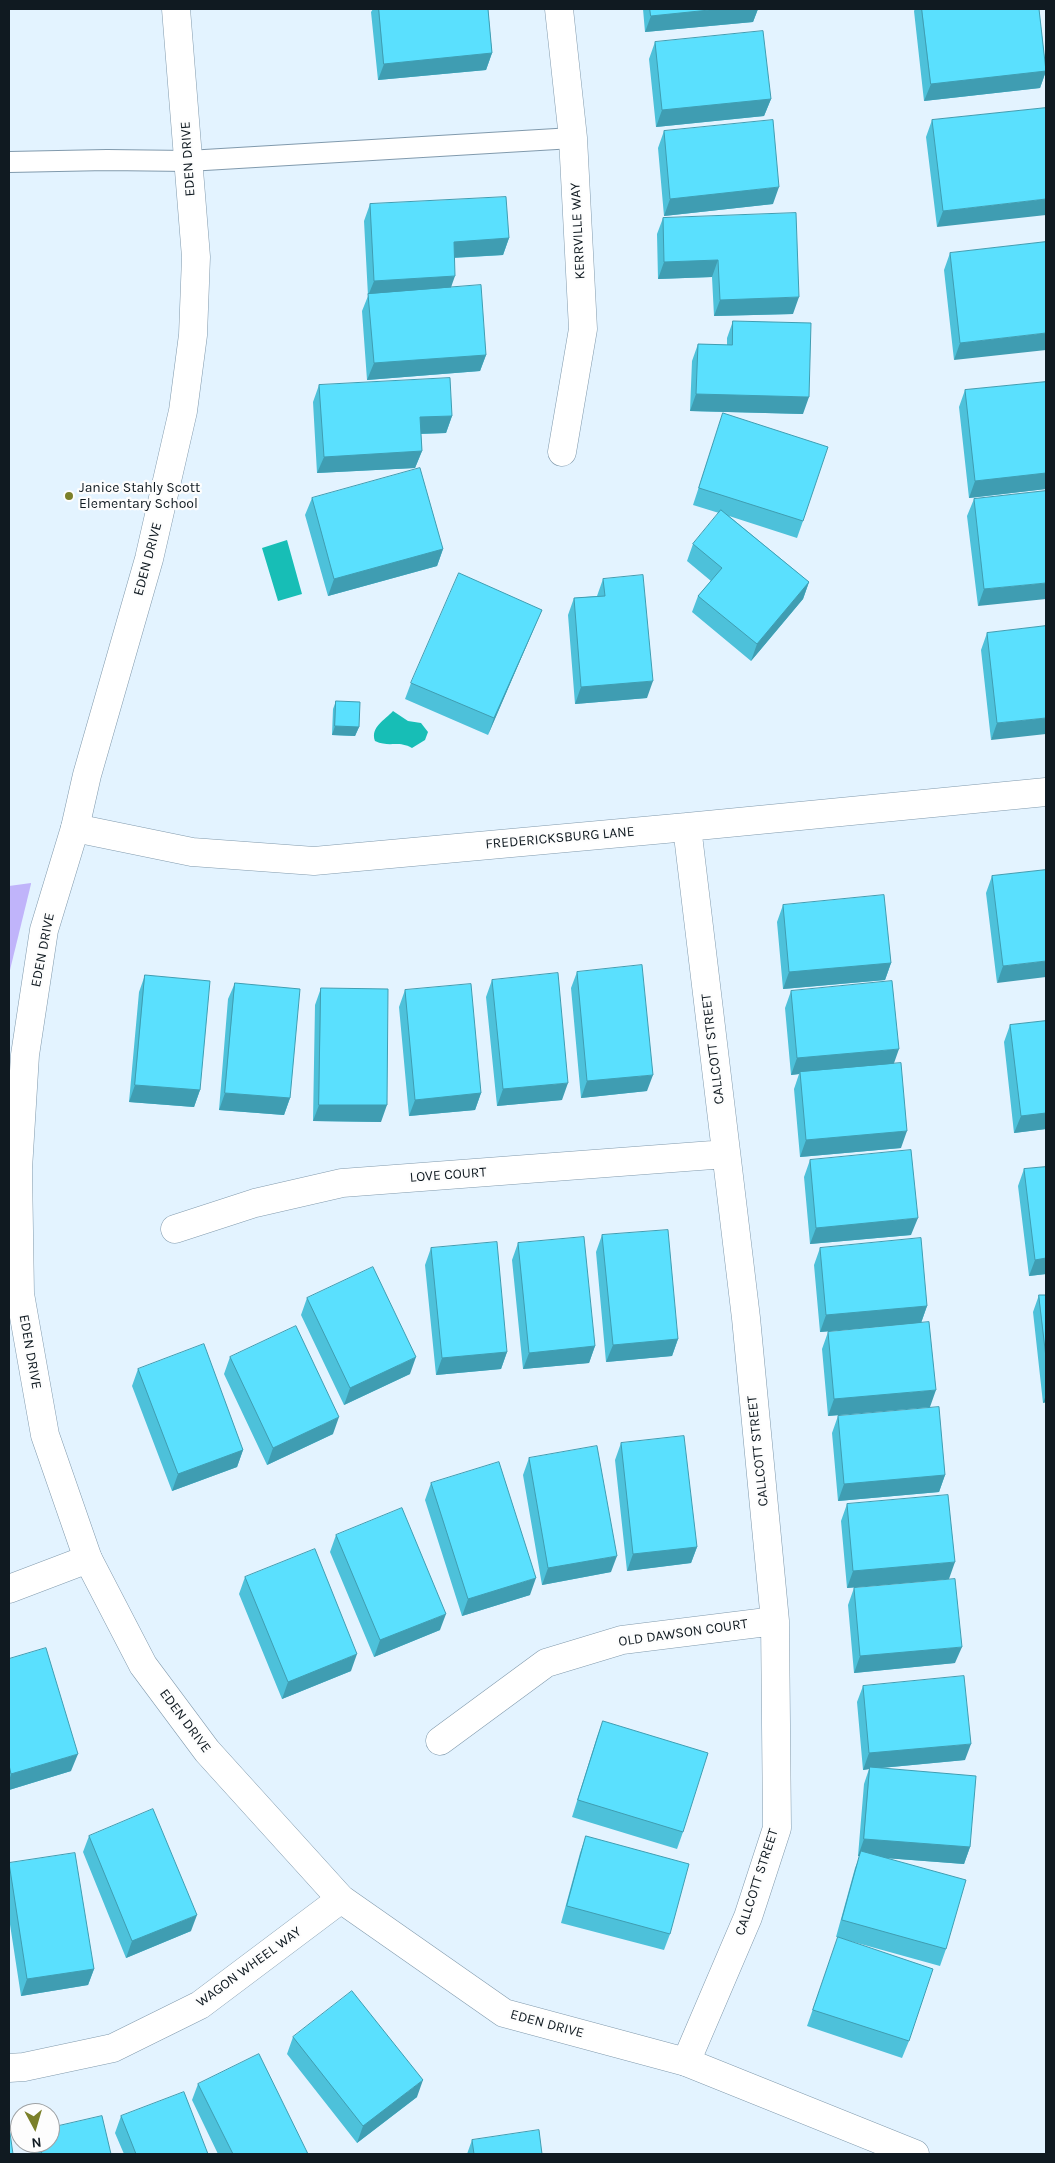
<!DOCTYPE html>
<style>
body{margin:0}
#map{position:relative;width:1055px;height:2163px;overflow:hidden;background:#e3f3ff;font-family:Karla,sans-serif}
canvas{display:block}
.frame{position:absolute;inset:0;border:10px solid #101a21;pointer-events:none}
.north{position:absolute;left:10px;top:2103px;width:50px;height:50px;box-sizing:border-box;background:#fdfdfd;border:1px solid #9ea2a5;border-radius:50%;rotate:174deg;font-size:14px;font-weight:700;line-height:20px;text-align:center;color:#101a21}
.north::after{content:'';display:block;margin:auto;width:18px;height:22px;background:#7b802a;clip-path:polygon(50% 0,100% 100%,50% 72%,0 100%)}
</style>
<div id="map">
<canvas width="1055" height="2163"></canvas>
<div class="frame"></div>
<div class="north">N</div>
</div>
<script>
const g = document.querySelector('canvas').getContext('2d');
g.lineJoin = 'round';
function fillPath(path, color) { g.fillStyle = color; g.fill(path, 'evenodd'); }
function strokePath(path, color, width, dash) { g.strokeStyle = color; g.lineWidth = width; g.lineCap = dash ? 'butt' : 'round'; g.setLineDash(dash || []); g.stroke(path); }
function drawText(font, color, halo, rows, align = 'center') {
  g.font = font + ' Karla,sans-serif'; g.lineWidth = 4.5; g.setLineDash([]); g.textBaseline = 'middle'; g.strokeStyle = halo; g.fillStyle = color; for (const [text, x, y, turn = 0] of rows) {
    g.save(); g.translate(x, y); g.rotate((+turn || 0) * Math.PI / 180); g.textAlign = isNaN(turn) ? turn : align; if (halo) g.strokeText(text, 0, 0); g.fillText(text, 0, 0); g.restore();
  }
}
fillPath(new Path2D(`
 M 31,883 L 31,884 L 9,974 L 9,886 Z`), '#c0b4fa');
fillPath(new Path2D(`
 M 287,540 L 302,594 L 278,601 L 262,548 Z
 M 393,711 L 408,721 L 421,723 L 428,732 L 425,740 L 412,748 C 397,740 390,748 375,741 C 370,727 385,720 393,711 Z`), '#17beb6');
const lane = new Path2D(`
 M 9,162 L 107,160 L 188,161 L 573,138`);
const street = new Path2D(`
 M 559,9 L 573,138 L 583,329 L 562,452
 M 75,828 L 192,852 L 314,861 L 687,827 L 1046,792
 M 175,1229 L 255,1203 L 342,1183 L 726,1154
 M 9,1589 L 88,1559
 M 440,1741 L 546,1663 L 622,1640 L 775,1621
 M 686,2062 L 748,1917 L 777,1828 L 775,1621 L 746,1318 L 687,827
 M 9,2068 L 24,2067 L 113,2048 L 200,2005 L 341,1899`);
const secondary = new Path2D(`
 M 176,9 L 196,257 L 193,335 L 183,411 L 149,559 L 87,775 L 75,828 L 44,930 L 25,1055 L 18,1169 L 20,1294 L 45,1435 L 88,1559 L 143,1665 L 207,1751 L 341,1899 L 504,2013 L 686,2062 L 915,2154`);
strokePath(lane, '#819aad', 22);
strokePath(street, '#819aad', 29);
strokePath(secondary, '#819aad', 29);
strokePath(lane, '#fff', 20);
strokePath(street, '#fff', 28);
strokePath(secondary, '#fff', 28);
fillPath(new Path2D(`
 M 373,9 L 488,9 L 492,53 L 486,70 L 378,80 L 371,12 Z
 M 643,9 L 758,9 L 753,22 L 645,32 Z
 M 915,9 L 1039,9 L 1046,71 L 1040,88 L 924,101 L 914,11 Z
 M 655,42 L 771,99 L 764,116 L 656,127 L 649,59 Z
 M 1046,108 L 937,227 L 926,137 L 932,120 Z
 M 664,131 L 773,204 L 664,216 L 658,148 Z
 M 370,204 L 509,238 L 503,255 L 454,258 L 451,288 L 486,355 L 480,371 L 367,380 L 362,311 L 368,296 L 364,221 Z
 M 663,218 L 793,314 L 714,316 L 712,277 L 658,279 L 657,234 Z
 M 1046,242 L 954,360 L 944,270 L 950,253 Z
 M 733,321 L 803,414 L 690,411 L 692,361 L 698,344 L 727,345 L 727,338 Z
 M 1046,382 L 1046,489 L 969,498 L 959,407 L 965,390 Z
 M 319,385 L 452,416 L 446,433 L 421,434 L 422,451 L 415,468 L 317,473 L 313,402 Z
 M 723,413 L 803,521 L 797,538 L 729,516 L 809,582 L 803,599 L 751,661 L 692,612 L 698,596 L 711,581 L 687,561 L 693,544 L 719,513 L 693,505 Z
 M 1046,491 L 978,606 L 967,516 L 974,499 Z
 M 312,498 L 443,549 L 437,566 L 328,596 L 305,515 Z
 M 603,579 L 647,698 L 575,704 L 568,615 L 574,598 L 597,596 Z
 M 542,610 L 535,626 L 488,735 L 405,699 L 411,683 Z
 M 1046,626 L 991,740 L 981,650 L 987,633 Z
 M 336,701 L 359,727 L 355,736 L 332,735 L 333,709 Z
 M 1046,870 L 997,983 L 986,893 L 992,876 Z
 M 783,905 L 891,963 L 885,980 L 783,989 L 777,922 Z
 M 577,972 L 647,1091 L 581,1098 L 571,988 Z
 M 145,975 L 200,1090 L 194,1107 L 129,1102 L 139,992 Z
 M 492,980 L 562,1100 L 497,1106 L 486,997 Z
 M 235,983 L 290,1098 L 284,1115 L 219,1110 L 228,999 Z
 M 321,988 L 381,1122 L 313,1121 L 315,1005 Z
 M 405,990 L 481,1093 L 475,1110 L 409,1116 L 399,1007 Z
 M 791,991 L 893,1064 L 901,1148 L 800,1157 L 794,1089 L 799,1074 L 791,1075 L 785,1008 Z
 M 1046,1021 L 1046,1129 L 1014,1133 L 1004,1042 L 1010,1025 Z
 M 810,1160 L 911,1235 L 810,1244 L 804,1177 Z
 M 1046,1167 L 1046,1274 L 1029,1276 L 1018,1186 L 1024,1169 Z
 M 602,1235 L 678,1339 L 672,1356 L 606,1362 L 596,1252 Z
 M 518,1243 L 595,1346 L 589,1363 L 523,1369 L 512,1260 Z
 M 431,1248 L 507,1352 L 501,1369 L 436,1375 L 425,1265 Z
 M 820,1248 L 927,1306 L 921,1323 L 820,1332 L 814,1265 Z
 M 1039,1295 L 1046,1295 L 1046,1402 L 1043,1403 L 1033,1312 Z
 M 307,1298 L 410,1374 L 344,1405 L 301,1315 Z
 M 828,1332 L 930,1407 L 828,1416 L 822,1349 Z
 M 230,1357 L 333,1434 L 267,1465 L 224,1374 Z
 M 138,1369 L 243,1450 L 237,1467 L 172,1491 L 132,1386 Z
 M 838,1416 L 945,1475 L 939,1492 L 838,1501 L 832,1433 Z
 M 621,1443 L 697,1547 L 691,1563 L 627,1571 L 615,1460 Z
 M 529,1458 L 611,1572 L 542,1585 L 523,1475 Z
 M 431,1483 L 530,1595 L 462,1616 L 425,1500 Z
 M 847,1504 L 949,1579 L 847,1588 L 841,1521 Z
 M 336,1535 L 440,1630 L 374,1657 L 330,1552 Z
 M 245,1577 L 351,1671 L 282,1699 L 239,1594 Z
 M 854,1588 L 955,1663 L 854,1673 L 848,1605 Z
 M 9,1659 L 71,1771 L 9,1790 Z
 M 863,1686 L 965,1760 L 881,1768 L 970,1847 L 964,1864 L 886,1858 L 946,1949 L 940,1966 L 839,1938 L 909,2041 L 902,2058 L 807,2026 L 838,1937 L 836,1937 L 855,1868 L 860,1856 L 858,1856 L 864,1784 L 869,1769 L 863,1770 L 857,1702 Z
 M 603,1721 L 683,1832 L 677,1849 L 572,1817 L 597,1737 Z
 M 89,1836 L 191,1931 L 126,1958 L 83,1852 Z
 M 586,1836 L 670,1934 L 664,1950 L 561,1923 L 580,1853 Z
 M 9,1863 L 94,1969 L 88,1985 L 21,1996 L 9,1918 Z
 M 293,2037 L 417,2097 L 357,2143 L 287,2054 Z
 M 198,2084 L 308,2154 L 218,2154 L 192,2100 Z
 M 121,2116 L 208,2154 L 124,2154 L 115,2133 Z
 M 472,2140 L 542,2154 L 467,2154 Z
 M 32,2143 L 50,2143 L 111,2154 L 32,2154 L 30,2148 Z`), '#4dc1da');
fillPath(new Path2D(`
 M 719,9 L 758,9 L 753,22 L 645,32 L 651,16 Z
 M 492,53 L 486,70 L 378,80 L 384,64 Z
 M 1046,71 L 1040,88 L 924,101 L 931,84 Z
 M 771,99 L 764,116 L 656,127 L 662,110 Z
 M 779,187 L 773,204 L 664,216 L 670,199 Z
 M 1046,199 L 1046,215 L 937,227 L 943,211 Z
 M 509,238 L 503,255 L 447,258 L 454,242 Z
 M 718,260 L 712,277 L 658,279 L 664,262 Z
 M 455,276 L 449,293 L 368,296 L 374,281 Z
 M 799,297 L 793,314 L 714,316 L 720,300 Z
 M 1046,333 L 1046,350 L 954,360 L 960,343 Z
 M 486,355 L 480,371 L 367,380 L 374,363 Z
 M 696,394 L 809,397 L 803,414 L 690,411 Z
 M 452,416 L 446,433 L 413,434 L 420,417 Z
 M 422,451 L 415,468 L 317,473 L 324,457 Z
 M 1046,473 L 1046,489 L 969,498 L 975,481 Z
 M 443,549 L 437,566 L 328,596 L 334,579 Z
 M 809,582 L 803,599 L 751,661 L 757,644 Z
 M 1046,583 L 1046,599 L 978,606 L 984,589 Z
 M 542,610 L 535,626 L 488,735 L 494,718 Z
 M 653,681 L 647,698 L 575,704 L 581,687 Z
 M 1046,718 L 1046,734 L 991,740 L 997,723 Z
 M 335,726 L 359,727 L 355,736 L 332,735 Z
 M 1046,961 L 1046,977 L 997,983 L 1003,966 Z
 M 891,963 L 885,980 L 783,989 L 789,972 Z
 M 899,1049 L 893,1066 L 800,1072 L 799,1074 L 791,1075 L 797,1058 Z
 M 653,1075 L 647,1091 L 581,1098 L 587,1081 Z
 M 568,1083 L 562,1100 L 497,1106 L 503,1089 Z
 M 135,1085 L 200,1090 L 194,1107 L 129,1102 Z
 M 225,1093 L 290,1098 L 284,1115 L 219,1110 Z
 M 481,1093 L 475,1110 L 409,1116 L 415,1100 Z
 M 319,1105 L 387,1105 L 381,1122 L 313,1121 Z
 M 1046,1113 L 1046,1129 L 1014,1133 L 1021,1116 Z
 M 907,1131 L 901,1148 L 800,1157 L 806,1140 Z
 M 918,1218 L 911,1235 L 810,1244 L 816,1228 Z
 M 1046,1258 L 1046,1274 L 1029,1276 L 1035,1260 Z
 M 927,1306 L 921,1323 L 820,1332 L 826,1315 Z
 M 678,1339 L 672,1356 L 606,1362 L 613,1345 Z
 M 595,1346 L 589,1363 L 523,1369 L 529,1353 Z
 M 507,1352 L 501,1369 L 436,1375 L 442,1358 Z
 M 416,1357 L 410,1374 L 344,1405 L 350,1388 Z
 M 936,1390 L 930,1407 L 828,1416 L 834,1399 Z
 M 1046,1395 L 1046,1402 L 1043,1403 Z
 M 339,1417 L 333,1434 L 267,1465 L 273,1448 Z
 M 243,1450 L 237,1467 L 172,1491 L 178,1474 Z
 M 945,1475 L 939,1492 L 838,1501 L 844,1484 Z
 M 697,1547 L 691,1563 L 627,1571 L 633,1554 Z
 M 617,1556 L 611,1572 L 542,1585 L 548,1568 Z
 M 955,1562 L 949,1579 L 847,1588 L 853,1571 Z
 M 536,1578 L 530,1595 L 462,1616 L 468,1599 Z
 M 446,1614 L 440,1630 L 374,1657 L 380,1640 Z
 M 962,1647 L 955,1663 L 854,1673 L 860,1656 Z
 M 357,1654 L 351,1671 L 282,1699 L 288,1682 Z
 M 971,1744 L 965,1760 L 870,1769 L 870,1767 L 869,1769 L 863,1770 L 869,1753 Z
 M 78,1754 L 71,1771 L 9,1790 L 9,1781 L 11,1774 Z
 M 864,1839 L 970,1847 L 964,1864 L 858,1856 Z
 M 197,1915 L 191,1931 L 126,1958 L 132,1941 Z
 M 94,1969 L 88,1985 L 21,1996 L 27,1979 Z
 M 423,2080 L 417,2097 L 357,2143 L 363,2126 Z`), '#3f9db2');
const building = new Path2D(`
 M 379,9 L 488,9 L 492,53 L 384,64 Z
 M 650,9 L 719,9 L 651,16 Z
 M 922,9 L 1039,9 L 1046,71 L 931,84 Z
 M 763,31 L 771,99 L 662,110 L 655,42 Z
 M 1046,108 L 1046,199 L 943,211 L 932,120 Z
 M 773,120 L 779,187 L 670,199 L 664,131 Z
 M 506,197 L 509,238 L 454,242 L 455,276 L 374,281 L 370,204 Z
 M 796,213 L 799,297 L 720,300 L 718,260 L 664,262 L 663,218 Z
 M 1046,242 L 1046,333 L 960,343 L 950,253 Z
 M 481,285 L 486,355 L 374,363 L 368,294 Z
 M 733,321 L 811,323 L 809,397 L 696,394 L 698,344 L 732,345 Z
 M 450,378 L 452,416 L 420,417 L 422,451 L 324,457 L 319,385 Z
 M 1046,382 L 1046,473 L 975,481 L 965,390 Z
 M 723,413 L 828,447 L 803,521 L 699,488 Z
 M 420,468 L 443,549 L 334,579 L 312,498 Z
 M 1046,491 L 1046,583 L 984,589 L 974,499 Z
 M 721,510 L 809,582 L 757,644 L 698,596 L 722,568 L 693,544 Z
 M 459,573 L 542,610 L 494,718 L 411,683 Z
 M 643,575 L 653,681 L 581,687 L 574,598 L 605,596 L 603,579 Z
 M 1046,626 L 1046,718 L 997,723 L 987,633 Z
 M 336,701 L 360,702 L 359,727 L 335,726 Z
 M 1046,870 L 1046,961 L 1003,966 L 992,876 Z
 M 884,895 L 891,963 L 789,972 L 783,905 Z
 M 642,965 L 653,1075 L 587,1081 L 577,972 Z
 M 558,973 L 568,1083 L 503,1089 L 492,980 Z
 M 145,975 L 210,981 L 200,1090 L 135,1085 Z
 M 892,981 L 899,1049 L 797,1058 L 791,991 Z
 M 235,983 L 300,989 L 290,1098 L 225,1093 Z
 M 471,984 L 481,1093 L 415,1100 L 405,990 Z
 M 321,988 L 388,989 L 387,1105 L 319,1105 Z
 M 1046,1021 L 1046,1113 L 1021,1116 L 1010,1025 Z
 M 901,1063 L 907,1131 L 806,1140 L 800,1072 Z
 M 911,1150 L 918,1218 L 816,1228 L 810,1160 Z
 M 1046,1167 L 1046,1258 L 1035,1260 L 1024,1169 Z
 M 668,1230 L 678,1339 L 613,1345 L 602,1235 Z
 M 584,1237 L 595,1346 L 529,1353 L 518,1243 Z
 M 921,1238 L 927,1306 L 826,1315 L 820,1248 Z
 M 497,1242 L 507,1352 L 442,1358 L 431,1248 Z
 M 373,1267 L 416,1357 L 350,1388 L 307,1298 Z
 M 1039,1295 L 1046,1295 L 1046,1357 Z
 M 929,1322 L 936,1390 L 834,1399 L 828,1332 Z
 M 296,1326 L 339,1417 L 273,1448 L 230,1357 Z
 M 204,1344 L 243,1450 L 178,1474 L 138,1369 Z
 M 939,1407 L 945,1475 L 844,1484 L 838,1416 Z
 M 684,1436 L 697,1547 L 633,1554 L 621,1443 Z
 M 597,1446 L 617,1556 L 548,1568 L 529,1458 Z
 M 499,1462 L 536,1578 L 468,1599 L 431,1483 Z
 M 948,1495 L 955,1562 L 853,1571 L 847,1504 Z
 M 402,1508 L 446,1614 L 380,1640 L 336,1535 Z
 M 315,1549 L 357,1654 L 288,1682 L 245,1577 Z
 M 955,1579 L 962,1647 L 860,1656 L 854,1588 Z
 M 46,1648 L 78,1754 L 11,1774 L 9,1765 L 9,1659 Z
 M 964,1676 L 971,1744 L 869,1753 L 863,1686 Z
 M 603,1721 L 708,1753 L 683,1832 L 578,1800 Z
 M 870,1767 L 976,1776 L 970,1847 L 864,1839 Z
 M 153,1809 L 197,1915 L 132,1941 L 89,1836 Z
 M 586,1836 L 689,1864 L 670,1934 L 567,1906 Z
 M 861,1851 L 966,1880 L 946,1949 L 842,1920 Z
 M 75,1853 L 94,1969 L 27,1979 L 9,1863 Z
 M 838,1937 L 933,1969 L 909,2041 L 813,2010 Z
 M 352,1991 L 423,2080 L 363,2126 L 293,2037 Z
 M 259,2054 L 308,2154 L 233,2154 L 198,2084 Z
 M 184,2092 L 208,2154 L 136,2154 L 121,2116 Z
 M 102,2116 L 111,2154 L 42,2154 L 39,2143 L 50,2143 L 50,2128 Z
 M 539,2130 L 542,2154 L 474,2154 L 472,2140 Z
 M 10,2133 L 13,2154 L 9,2154 L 9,2134 Z`);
fillPath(building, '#5ae0fe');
strokePath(building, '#3f9db2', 1);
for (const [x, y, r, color] of [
 [69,496,5,"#7b802a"]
]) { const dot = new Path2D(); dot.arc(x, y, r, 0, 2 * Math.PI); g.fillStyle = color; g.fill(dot); strokePath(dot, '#fdfdfd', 2); }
drawText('14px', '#101a21', '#fdfdfd', [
 ["EDEN DRIVE",188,159,-94],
 ["KERRVILLE WAY",578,231,-93],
 ["EDEN DRIVE",148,559,-75],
 ["FREDERICKSBURG LANE",560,838,-5],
 ["EDEN DRIVE",43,950,-79],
 ["CALLCOTT STREET",713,1049,-97],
 ["LOVE COURT",448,1175,-4],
 ["EDEN DRIVE",30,1352,80],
 ["CALLCOTT STREET",758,1451,-96],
 ["OLD DAWSON COURT",683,1633,-8],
 ["EDEN DRIVE",185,1721,53],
 ["CALLCOTT STREET",757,1882,-72],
 ["WAGON WHEEL WAY",249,1967,-36],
 ["EDEN DRIVE",547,2024,15]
]);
drawText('14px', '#101a21', '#fdfdfd', [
 ["Janice Stahly Scott",79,488],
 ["Elementary School",79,504]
], 'left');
</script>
